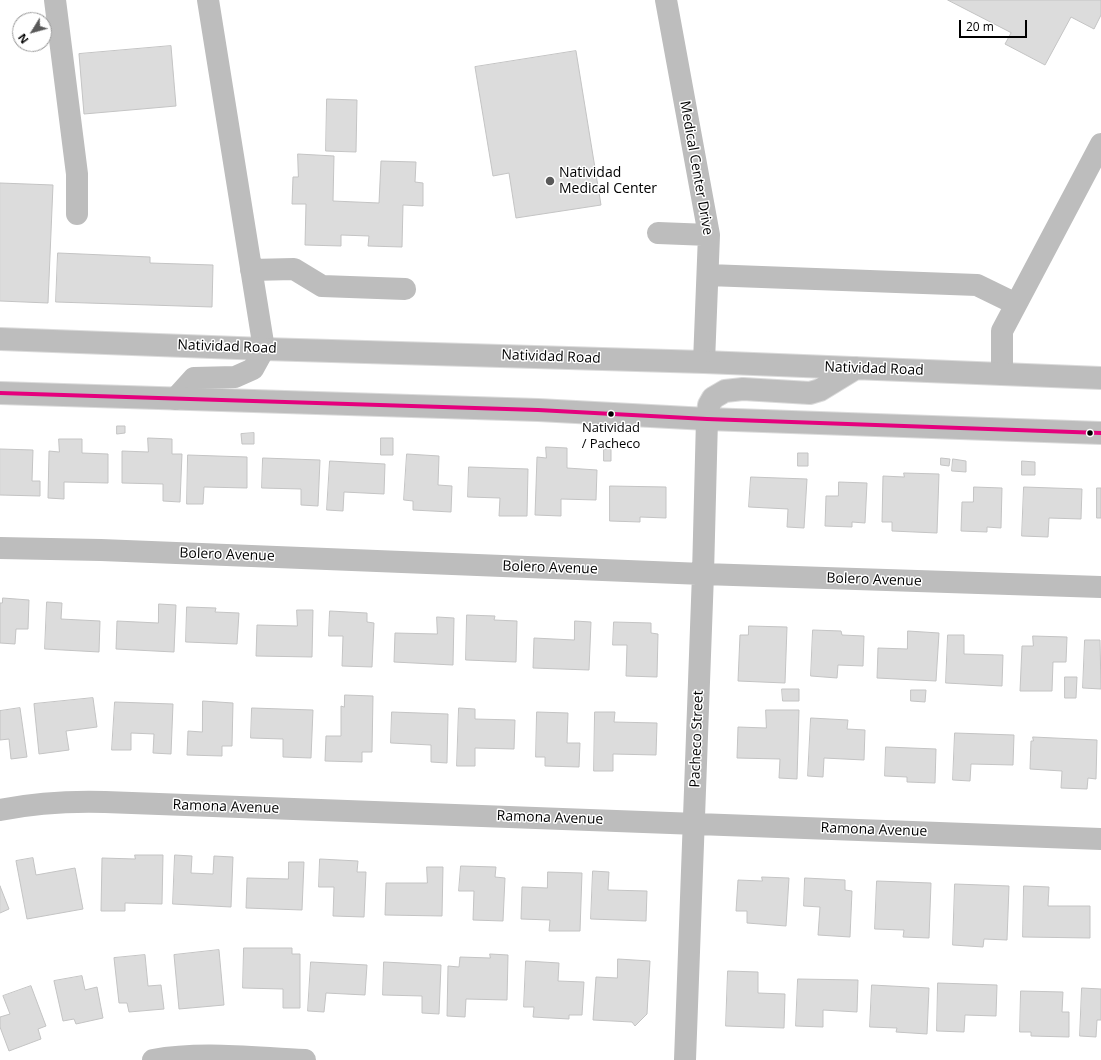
<!DOCTYPE html>
<style>
body{margin:0}
#map{position:relative;width:1101px;height:1060px;overflow:hidden;background:#fff;font-family:"Open Sans",sans-serif}
canvas{display:block}
.north{position:absolute;left:12px;top:12px;width:40px;height:40px;box-sizing:border-box;background:#fff;border:1px solid #999;border-radius:50%;rotate:233deg;font-size:11px;font-weight:700;line-height:16px;text-align:center;color:#000}
.north::after{content:'';display:block;margin:auto;width:14px;height:18px;background:#595959;clip-path:polygon(50% 0,100% 100%,50% 72%,0 100%)}
.scale{position:absolute;left:959px;top:20px;width:68px;height:18px;box-sizing:border-box;border:2px solid #000;border-top:0;padding-left:5px;font-size:12px;line-height:14px;white-space:nowrap;color:#000;-webkit-text-stroke:3px #fff;paint-order:stroke}
</style>
<div id="map">
<canvas width="1101" height="1060"></canvas>
<div class="north">N</div>
<div class="scale">20 m</div>
</div>
<script>
const g = document.querySelector('canvas').getContext('2d');
g.lineJoin = 'round';
function fillPath(path, color) { g.fillStyle = color; g.fill(path, 'evenodd'); }
function strokePath(path, color, width, dash) { g.strokeStyle = color; g.lineWidth = width; g.lineCap = dash ? 'butt' : 'round'; g.setLineDash(dash || []); g.stroke(path); }
function drawText(font, color, halo, rows, align = 'center') {
  g.font = font + ' "Open Sans",sans-serif'; g.lineWidth = 3; g.setLineDash([]); g.textBaseline = 'middle'; g.strokeStyle = halo; g.fillStyle = color; for (const [text, x, y, turn = 0] of rows) {
    g.save(); g.translate(x, y); g.rotate((+turn || 0) * Math.PI / 180); g.textAlign = isNaN(turn) ? turn : align; if (halo) g.strokeText(text, 0, 0); g.fillText(text, 0, 0); g.restore();
  }
}
const building = new Path2D(`
 M 948,0 L 1101,0 L 1101,15 L 1094,29 L 1071,17 L 1045,65 L 1005,44 L 1011,33 Z
 M 171,46 L 176,106 L 84,114 L 79,54 Z
 M 576,51 L 601,205 L 516,218 L 509,173 L 493,176 L 475,67 Z
 M 327,99 L 357,100 L 356,152 L 326,151 Z
 M 298,154 L 334,156 L 333,201 L 379,203 L 381,161 L 416,162 L 415,182 L 423,183 L 423,206 L 403,205 L 402,247 L 368,246 L 369,236 L 341,235 L 341,246 L 305,245 L 306,204 L 292,204 L 293,177 L 298,177 Z
 M 0,183 L 53,185 L 48,303 L 0,301 Z
 M 58,253 L 150,257 L 150,263 L 213,265 L 212,307 L 56,302 Z
 M 117,426 L 125,426 L 125,433 L 117,434 Z
 M 254,433 L 254,444 L 242,444 L 241,434 Z
 M 148,438 L 172,439 L 172,454 L 182,454 L 180,502 L 163,501 L 163,484 L 122,483 L 122,451 L 148,452 Z
 M 381,438 L 393,438 L 393,455 L 381,455 Z
 M 59,439 L 82,439 L 82,453 L 108,454 L 108,483 L 64,482 L 64,499 L 48,498 L 49,451 L 59,452 Z
 M 546,447 L 567,448 L 567,468 L 597,470 L 596,500 L 561,499 L 561,516 L 535,515 L 537,457 L 546,458 Z
 M 0,449 L 33,450 L 32,481 L 40,481 L 40,496 L 0,495 Z
 M 604,449 L 611,449 L 611,461 L 604,461 Z
 M 798,453 L 808,453 L 808,466 L 798,466 Z
 M 407,454 L 439,456 L 438,485 L 452,486 L 451,512 L 413,510 L 413,501 L 404,500 Z
 M 188,455 L 247,457 L 247,488 L 204,487 L 203,504 L 187,504 Z
 M 263,458 L 320,460 L 318,506 L 301,505 L 301,489 L 262,488 Z
 M 941,458 L 950,459 L 949,466 L 941,465 Z
 M 953,459 L 966,461 L 966,472 L 952,471 Z
 M 330,461 L 385,464 L 384,494 L 344,492 L 343,511 L 327,510 Z
 M 1022,461 L 1035,462 L 1035,475 L 1022,475 Z
 M 469,467 L 528,469 L 527,516 L 499,516 L 500,498 L 468,497 Z
 M 904,473 L 939,474 L 937,533 L 892,531 L 892,522 L 882,522 L 883,476 L 904,477 Z
 M 751,477 L 807,479 L 804,528 L 787,527 L 788,509 L 749,507 Z
 M 839,482 L 867,483 L 865,523 L 852,522 L 852,527 L 825,526 L 826,496 L 838,496 Z
 M 610,486 L 666,487 L 666,518 L 640,517 L 640,522 L 610,521 Z
 M 974,487 L 1002,488 L 1001,528 L 987,527 L 987,532 L 961,531 L 962,502 L 973,502 Z
 M 1024,487 L 1082,489 L 1081,519 L 1049,518 L 1048,537 L 1022,536 Z
 M 1097,488 L 1101,488 L 1101,518 L 1097,518 Z
 M 3,598 L 29,600 L 28,629 L 16,629 L 15,644 L 0,643 L 0,603 L 2,603 Z
 M 47,602 L 62,603 L 61,619 L 100,621 L 99,652 L 45,649 Z
 M 159,604 L 176,605 L 174,652 L 116,649 L 117,621 L 158,623 Z
 M 187,607 L 216,608 L 215,612 L 239,613 L 237,644 L 186,642 Z
 M 297,610 L 313,610 L 312,657 L 256,656 L 257,625 L 297,626 Z
 M 330,611 L 367,613 L 367,622 L 374,623 L 372,667 L 342,666 L 343,636 L 329,636 Z
 M 467,615 L 495,616 L 494,620 L 517,621 L 516,662 L 466,660 Z
 M 437,617 L 454,618 L 453,665 L 394,662 L 395,633 L 437,634 Z
 M 575,621 L 591,622 L 589,670 L 533,668 L 534,638 L 574,640 Z
 M 614,622 L 651,623 L 651,633 L 658,634 L 657,677 L 626,676 L 627,645 L 613,645 Z
 M 749,626 L 787,627 L 785,683 L 738,681 L 740,635 L 748,635 Z
 M 813,630 L 841,631 L 842,635 L 864,636 L 863,666 L 838,665 L 837,678 L 811,676 Z
 M 908,631 L 939,633 L 936,681 L 877,678 L 878,648 L 907,649 Z
 M 948,635 L 964,635 L 964,654 L 1003,655 L 1002,686 L 946,683 Z
 M 1033,636 L 1067,637 L 1066,662 L 1053,662 L 1052,691 L 1020,691 L 1022,646 L 1033,646 Z
 M 1085,640 L 1100,640 L 1101,689 L 1083,688 Z
 M 1065,677 L 1077,677 L 1076,698 L 1065,698 Z
 M 782,689 L 799,689 L 799,701 L 783,701 Z
 M 911,690 L 926,690 L 925,702 L 911,701 Z
 M 345,695 L 373,696 L 372,752 L 362,752 L 362,762 L 325,761 L 326,736 L 341,736 L 341,706 L 344,707 Z
 M 93,698 L 97,727 L 66,731 L 69,750 L 39,754 L 34,704 Z
 M 203,701 L 233,703 L 232,746 L 222,746 L 222,756 L 187,755 L 188,731 L 202,732 Z
 M 115,702 L 173,704 L 171,754 L 153,753 L 154,734 L 131,733 L 131,750 L 112,750 Z
 M 20,708 L 27,757 L 11,759 L 9,739 L 0,740 L 0,711 Z
 M 252,708 L 313,710 L 311,758 L 283,757 L 283,739 L 251,738 Z
 M 459,708 L 475,709 L 475,719 L 515,720 L 514,749 L 475,748 L 475,766 L 457,766 Z
 M 766,710 L 799,710 L 797,779 L 779,778 L 780,759 L 737,758 L 738,727 L 766,728 Z
 M 392,712 L 448,714 L 447,763 L 431,762 L 431,745 L 391,743 Z
 M 537,712 L 568,713 L 567,743 L 580,743 L 579,767 L 545,766 L 545,757 L 536,757 Z
 M 595,712 L 615,712 L 614,722 L 657,723 L 656,755 L 613,754 L 613,771 L 594,771 Z
 M 811,718 L 848,720 L 847,729 L 865,730 L 864,760 L 824,758 L 823,777 L 808,776 Z
 M 955,733 L 1014,735 L 1013,765 L 971,764 L 970,781 L 953,780 Z
 M 1033,737 L 1097,740 L 1096,779 L 1088,778 L 1087,789 L 1061,788 L 1062,771 L 1030,769 L 1031,741 L 1033,741 Z
 M 886,747 L 936,749 L 935,783 L 907,782 L 907,777 L 885,776 Z
 M 135,855 L 163,855 L 162,904 L 125,903 L 125,911 L 101,911 L 102,858 L 135,859 Z
 M 175,855 L 192,856 L 191,873 L 213,874 L 214,856 L 233,857 L 231,907 L 173,904 Z
 M 33,858 L 36,875 L 75,868 L 83,909 L 27,919 L 16,861 Z
 M 320,859 L 358,861 L 357,872 L 366,872 L 364,917 L 333,916 L 334,887 L 319,887 Z
 M 289,862 L 304,862 L 302,910 L 246,908 L 247,878 L 288,879 Z
 M 461,866 L 496,867 L 495,877 L 505,878 L 503,921 L 473,920 L 474,891 L 459,891 Z
 M 427,867 L 443,867 L 442,916 L 385,915 L 386,883 L 427,883 Z
 M 593,871 L 609,872 L 608,890 L 647,891 L 646,921 L 591,919 Z
 M 548,872 L 582,873 L 580,931 L 549,931 L 550,920 L 521,919 L 522,887 L 547,888 Z
 M 762,877 L 789,878 L 786,926 L 747,923 L 747,911 L 736,911 L 738,880 L 762,881 Z
 M 805,878 L 845,880 L 845,890 L 852,891 L 850,937 L 818,935 L 820,907 L 804,906 Z
 M 877,881 L 931,883 L 929,938 L 903,937 L 904,930 L 875,929 Z
 M 955,884 L 1009,886 L 1007,940 L 984,939 L 983,947 L 953,945 Z
 M 0,886 L 9,909 L 0,913 Z
 M 1024,886 L 1049,887 L 1048,906 L 1090,906 L 1090,938 L 1023,937 Z
 M 244,948 L 292,948 L 292,954 L 300,954 L 300,1008 L 283,1008 L 283,989 L 243,988 Z
 M 219,950 L 224,1005 L 179,1009 L 174,955 Z
 M 490,954 L 508,955 L 507,1000 L 466,999 L 465,1017 L 447,1016 L 448,966 L 459,967 L 460,957 L 490,958 Z
 M 145,955 L 148,986 L 161,985 L 164,1009 L 129,1012 L 127,1003 L 119,1003 L 114,958 Z
 M 618,959 L 650,961 L 647,1014 L 635,1026 L 632,1022 L 593,1020 L 596,977 L 617,978 Z
 M 526,961 L 559,963 L 558,981 L 584,982 L 582,1015 L 569,1015 L 569,1019 L 533,1017 L 534,1007 L 524,1007 Z
 M 311,962 L 367,965 L 365,995 L 326,993 L 324,1012 L 308,1011 Z
 M 384,962 L 441,965 L 439,1014 L 422,1013 L 422,996 L 383,995 Z
 M 728,971 L 758,972 L 758,993 L 785,994 L 784,1028 L 726,1026 Z
 M 82,976 L 85,990 L 97,987 L 103,1018 L 76,1024 L 74,1019 L 63,1021 L 54,981 Z
 M 798,979 L 858,980 L 857,1012 L 823,1010 L 823,1027 L 796,1026 Z
 M 938,983 L 997,985 L 996,1016 L 965,1015 L 964,1032 L 937,1031 Z
 M 872,985 L 929,988 L 927,1034 L 896,1032 L 897,1028 L 870,1027 Z
 M 31,986 L 46,1026 L 38,1029 L 41,1039 L 9,1051 L 0,1027 L 0,1017 L 10,1014 L 3,996 Z
 M 1082,988 L 1101,989 L 1101,1020 L 1097,1020 L 1096,1037 L 1080,1036 Z
 M 1021,991 L 1063,992 L 1062,1012 L 1069,1012 L 1069,1037 L 1031,1036 L 1031,1032 L 1020,1032 Z`);
fillPath(building, '#dcdcdc');
strokePath(building, '#c4c4c4', 1);
const major = new Path2D(`
 M 0,339 L 264,349 L 704,362 L 1101,378
 M 0,393 L 538,410 L 707,419 L 1101,433
 M 707,419 L 709,405 L 713,398 L 725,391 L 743,389 L 810,393 L 820,390 L 856,368`);
strokePath(major, '#dbdbdb', 24);
strokePath(new Path2D(`
 M 55,0 L 77,174 L 77,214
 M 666,0 L 709,235 L 704,362
 M 658,233 L 709,235
 M 251,270 L 294,269 L 322,286 L 405,289
 M 708,275 L 977,285 L 1016,304
 M 1002,374 L 1002,331 L 1101,144
 M 175,399 L 194,378 L 235,377 L 253,369 L 264,349 L 208,0
 M 0,548 L 101,550 L 703,574 L 1101,587
 M 0,810 C 35,803 70,801 105,802 L 1101,839
 M 153,1060 C 202,1051 255,1058 305,1060
 M 685,1060 L 703,574 L 707,419`), '#bdbdbd', 22);
strokePath(major, '#bdbdbd', 22);
strokePath(new Path2D(`
 M 0,393 L 538,410 L 707,419 L 1101,433`), '#e5007d', 4);
for (const [x, y, r, color] of [
 [550,181,5,"#595959"],
 [611,414,3.5,"#000"],
 [1090,433,3.5,"#000"]
]) { const dot = new Path2D(); dot.arc(x, y, r, 0, 2 * Math.PI); g.fillStyle = color; g.fill(dot); strokePath(dot, '#fff', 1.5); }
drawText('13px', '#000', '#fff', [
 ["Natividad",611,428],
 ["/ Pacheco",611,444]
]);
drawText('14px', '#000', '#fff', [
 ["Medical Center Drive",696,168,80],
 ["Natividad Road",227,347,2],
 ["Natividad Road",551,357,2],
 ["Natividad Road",874,369,2],
 ["Bolero Avenue",227,555,2],
 ["Bolero Avenue",550,568,2],
 ["Bolero Avenue",874,580,2],
 ["Pacheco Street",697,739,-88],
 ["Ramona Avenue",226,807,2],
 ["Ramona Avenue",550,818,2],
 ["Ramona Avenue",874,830,2]
]);
drawText('14px', '#000', '#fff', [
 ["Natividad",559,173],
 ["Medical Center",559,189]
], 'left');
</script>
